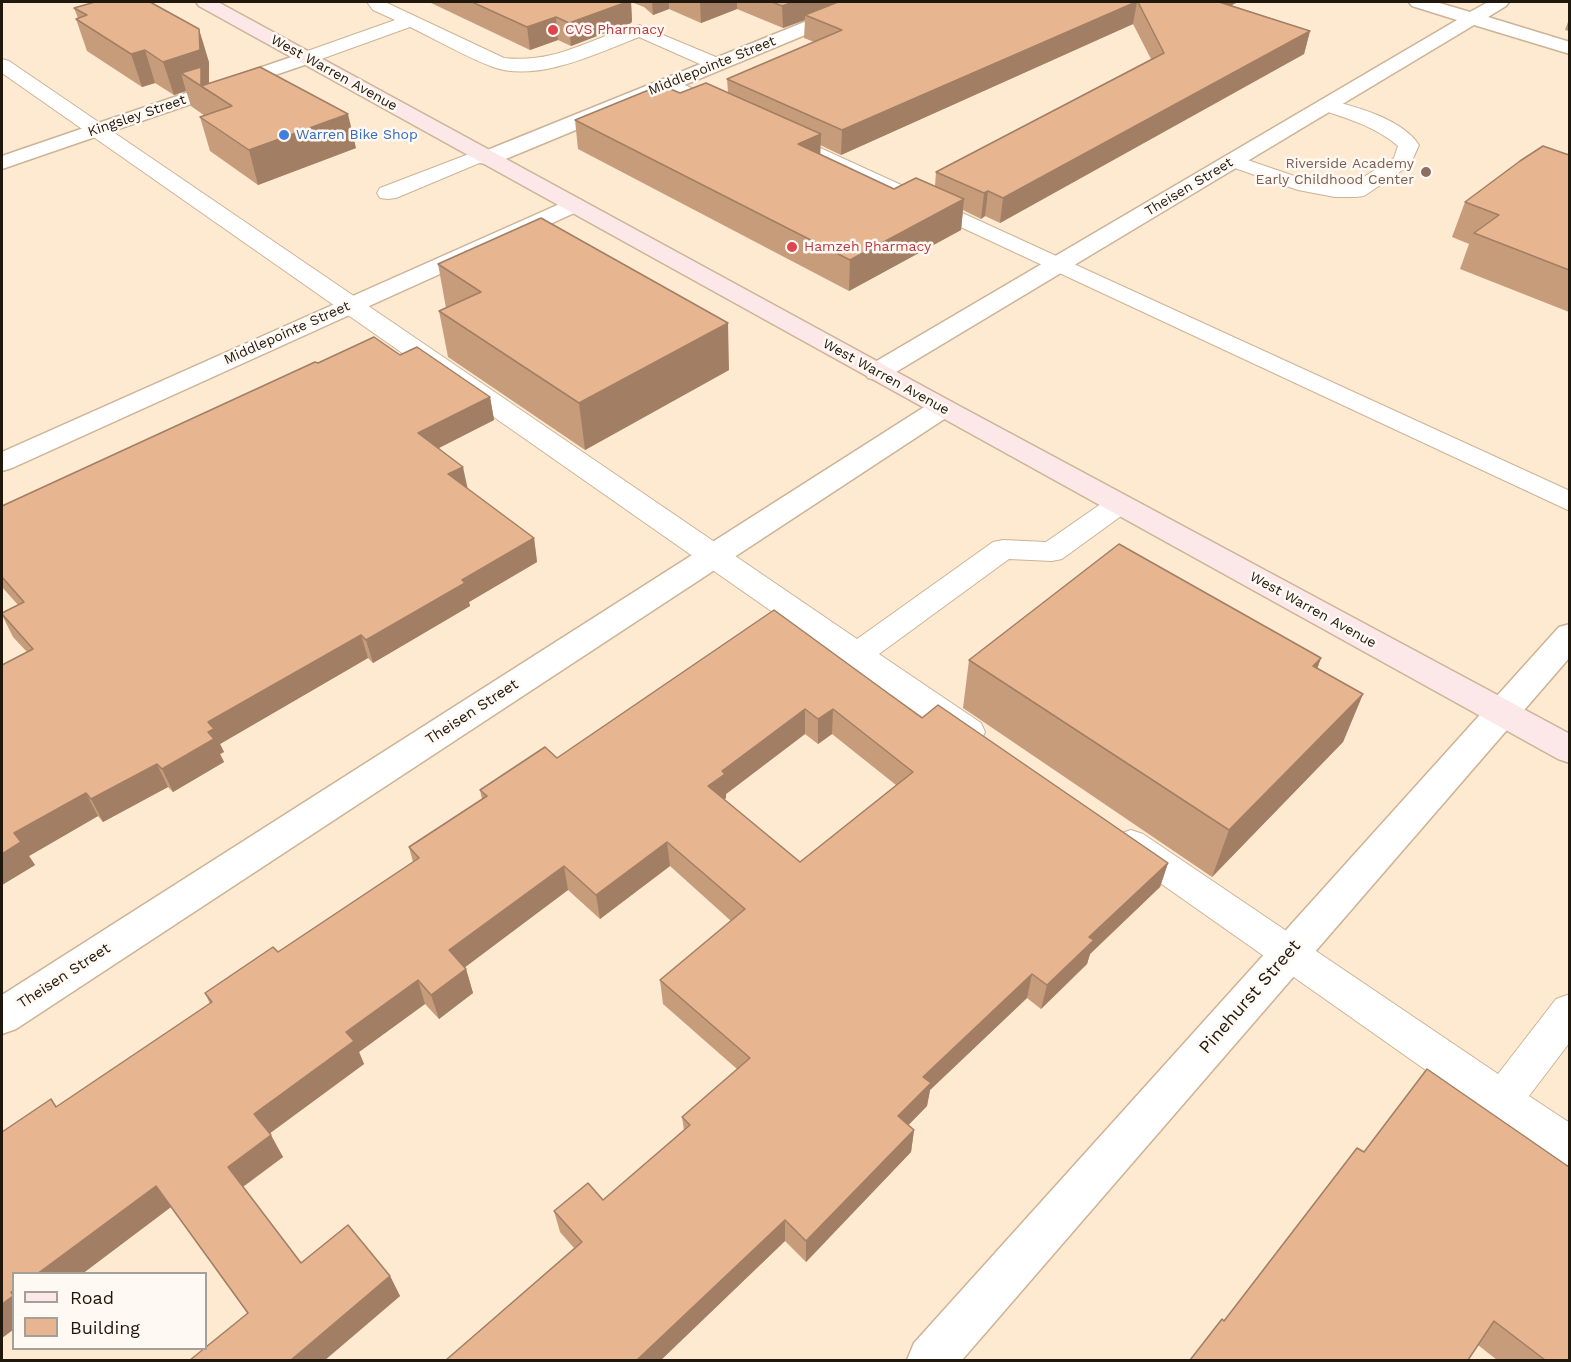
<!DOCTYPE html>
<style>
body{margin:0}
#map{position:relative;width:1571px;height:1362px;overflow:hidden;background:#fee9d1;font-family:"Work Sans",sans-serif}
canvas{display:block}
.frame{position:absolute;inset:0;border:3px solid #21180d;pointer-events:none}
.legend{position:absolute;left:12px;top:1272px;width:195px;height:78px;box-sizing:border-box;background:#fff9f3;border:2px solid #a69f97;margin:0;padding:8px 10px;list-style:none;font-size:18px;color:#21180d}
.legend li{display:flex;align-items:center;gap:12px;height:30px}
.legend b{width:30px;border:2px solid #a69f97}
</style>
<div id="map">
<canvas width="1571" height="1362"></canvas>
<div class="frame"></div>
<ul class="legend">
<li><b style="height:8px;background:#fce8e8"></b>Road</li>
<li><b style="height:16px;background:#e7b58f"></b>Building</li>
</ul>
</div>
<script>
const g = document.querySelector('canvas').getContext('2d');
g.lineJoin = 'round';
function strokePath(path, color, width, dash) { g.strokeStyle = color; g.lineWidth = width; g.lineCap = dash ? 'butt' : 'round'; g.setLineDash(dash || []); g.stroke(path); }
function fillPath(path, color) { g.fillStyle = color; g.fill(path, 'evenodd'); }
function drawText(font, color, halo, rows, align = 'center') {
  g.font = font + ' "Work Sans",sans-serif'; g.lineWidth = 5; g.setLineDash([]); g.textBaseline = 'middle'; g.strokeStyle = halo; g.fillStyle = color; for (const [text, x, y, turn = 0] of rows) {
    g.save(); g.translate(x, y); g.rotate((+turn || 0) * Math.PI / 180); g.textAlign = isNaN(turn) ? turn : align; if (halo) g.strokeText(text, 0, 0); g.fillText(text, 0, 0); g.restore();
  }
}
const service = new Path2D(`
 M 367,2 L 385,2 L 504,58 C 558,64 591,37 639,25 L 723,60 L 725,64 L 723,68 L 709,68 L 639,37 C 598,53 537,83 493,67 C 464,56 437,40 410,27 L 313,62 L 299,62 L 297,58 L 299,54 L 395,20 L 373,10 Z
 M 2,59 L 9,61 L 857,639 L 993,542 L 1003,540 L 1046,542 L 1108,499 L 1118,496 L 1128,499 L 1132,505 L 1128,511 L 1062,559 L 1052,561 L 1009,559 L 879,654 L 981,723 L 985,732 L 981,741 L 969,744 L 957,741 L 2,73 Z
 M 669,78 L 732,106 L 735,110 L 732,114 L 718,114 L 662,88 L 659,84 L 662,80 Z
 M 1326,99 C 1356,107 1401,118 1419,145 L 1410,165 L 1364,196 L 1356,197 L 1335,197 L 1298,190 L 1226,165 L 1223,161 L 1226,157 L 1233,155 L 1303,179 L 1335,185 L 1351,185 L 1394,158 L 1398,146 C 1376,127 1347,118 1319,109 L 1316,105 L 1319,101 Z
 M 781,130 L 1570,491 L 1570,511 L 774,140 L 771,136 L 774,132 Z
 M 482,149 L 489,151 L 492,155 L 489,159 L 396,198 L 388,199 L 380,198 L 377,193 L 380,188 Z
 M 1131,830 L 1143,834 L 1498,1074 L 1556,999 L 1570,994 L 1570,1042 L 1529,1096 L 1570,1123 L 1570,1166 L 1555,1161 L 1119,854 L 1114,844 L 1119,834 Z`);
const minor = new Path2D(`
 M 854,2 L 878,2 L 875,6 L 496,163 L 488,164 L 480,163 L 477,158 L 480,153 Z
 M 1409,2 L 1436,2 L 1470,12 L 1488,2 L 1509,2 L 1506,6 L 1488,17 L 1570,42 L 1570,54 L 1474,25 L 886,378 L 877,380 L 868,378 L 864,372 L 868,366 L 1457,20 L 1412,6 Z
 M 306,52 L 313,54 L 316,58 L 313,62 L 2,169 L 2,156 Z
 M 573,198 L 581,200 L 584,205 L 581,210 L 12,468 L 2,471 L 2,452 Z
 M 942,400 L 952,402 L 956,408 L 952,414 L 16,1029 L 2,1034 L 2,995 L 932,402 Z
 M 1570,624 L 1570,657 L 962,1360 L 907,1360 L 914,1343 L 1559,627 Z`);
const secondary = new Path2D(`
 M 196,2 L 218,2 L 952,402 L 1570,734 L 1570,763 L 1558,759 L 199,6 Z`);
strokePath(service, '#ccb395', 2);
strokePath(minor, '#ccb395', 3);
strokePath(secondary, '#ccb395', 3);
fillPath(service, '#fff');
fillPath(minor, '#fff');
fillPath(secondary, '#fce8e8');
fillPath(new Path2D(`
 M 429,2 L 1238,2 L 1231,5 L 1310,31 L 1304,54 L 1000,223 L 985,216 L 981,219 L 963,210 L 961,230 L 849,291 L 578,149 L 575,120 L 680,93 L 728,93 L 727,79 L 814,42 L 804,38 L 805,20 L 783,28 L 737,9 L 701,23 L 669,9 L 653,15 L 644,7 L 631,2 L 632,21 L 631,23 L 571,46 L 558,40 L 530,50 ZM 1133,24 L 1151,59 L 936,172 L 935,186 L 894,189 L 820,155 L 820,145 L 841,155 Z
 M 74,8 L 209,62 L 209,83 L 206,84 L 206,85 L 356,148 L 258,185 L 210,151 L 200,117 L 205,116 L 191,106 L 186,91 L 174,95 L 155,83 L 142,87 L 87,51 L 76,19 L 78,18 Z
 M 1569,19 L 1569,31 L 1565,30 Z
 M 1569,155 L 1569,312 L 1460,269 L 1469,244 L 1452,237 L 1465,202 Z
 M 438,264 L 729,370 L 585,450 L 448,357 L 439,311 L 446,308 Z
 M 400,355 L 490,397 L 494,420 L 439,448 L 468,489 L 534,538 L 537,562 L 469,602 L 470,606 L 373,663 L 368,658 L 220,744 L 224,752 L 220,754 L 224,762 L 173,792 L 168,787 L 103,822 L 98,816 L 29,856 L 35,865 L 2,885 L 2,665 L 27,652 L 13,637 L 2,615 L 18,605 L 2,587 L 2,506 L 318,363 Z
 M 774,610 L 922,718 L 938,705 L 1168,863 L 1160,887 L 1090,954 L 1087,964 L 1041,1009 L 1027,998 L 930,1090 L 927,1106 L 908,1125 L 914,1130 L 911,1152 L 806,1262 L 785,1241 L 661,1360 L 446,1360 L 574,1248 L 560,1232 L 554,1211 L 588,1183 L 603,1200 L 684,1130 L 682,1117 L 737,1069 L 663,1004 L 660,980 L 731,921 L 670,866 L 600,919 L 568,890 L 465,967 L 466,969 L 473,993 L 439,1019 L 425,1004 L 359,1052 L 364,1064 L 269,1134 L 283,1157 L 243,1187 L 301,1263 L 348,1225 L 390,1276 L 400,1296 L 325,1360 L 190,1360 L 248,1314 L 171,1207 L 82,1274 L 14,1274 L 14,1329 L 2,1338 L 2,1132 L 51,1099 L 56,1107 L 210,1004 L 205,993 L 273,947 L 278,952 L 413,862 L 409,847 L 482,799 L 480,790 L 545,747 L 557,758 ZM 805,734 L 818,744 L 832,734 L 896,785 L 800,862 L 724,800 L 726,798 L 726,794 Z
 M 1321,658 L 1317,669 L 1363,694 L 1343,742 L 1212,877 L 963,708 L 969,660 Z
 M 1364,1152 L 1569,1360 L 1497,1360 L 1478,1345 L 1224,1321 Z`), '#c79c7b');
fillPath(new Path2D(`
 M 627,2 L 631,2 L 632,21 L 631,23 L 571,46 L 569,23 Z
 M 652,2 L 669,2 L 669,9 L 653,15 Z
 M 700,2 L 737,2 L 737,9 L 701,23 Z
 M 793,2 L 849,2 L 805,15 L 805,20 L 783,28 L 782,6 Z
 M 1136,2 L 1137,2 L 1133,24 L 841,155 L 842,130 Z
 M 1205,2 L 1238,2 L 1202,20 Z
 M 556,17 L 558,40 L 530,50 L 527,27 Z
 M 199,29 L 209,62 L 209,83 L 206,84 L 207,91 L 181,73 L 186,91 L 174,95 L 163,62 Z
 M 1310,31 L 1304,54 L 1000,223 L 1003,198 Z
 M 145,50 L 155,83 L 142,87 L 131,54 Z
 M 348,114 L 356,148 L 258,185 L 249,150 Z
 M 821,134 L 820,164 L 798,144 Z
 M 988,191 L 985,216 L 981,219 L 984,193 Z
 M 964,199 L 961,230 L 849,291 L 850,260 Z
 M 728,323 L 729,370 L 585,450 L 579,403 Z
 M 490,397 L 494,420 L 423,456 L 418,433 Z
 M 463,467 L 468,490 L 448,474 Z
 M 534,538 L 537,562 L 469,602 L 470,606 L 373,663 L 366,640 L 462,580 Z
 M 361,635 L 368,658 L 220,744 L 224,752 L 220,754 L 224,762 L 173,792 L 162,769 L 208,732 L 208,722 Z
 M 1321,658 L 1303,706 L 1313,666 Z
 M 1363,694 L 1343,742 L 1212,877 L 1229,830 Z
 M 805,709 L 805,734 L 726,794 L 726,798 L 709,811 L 708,786 L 722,771 Z
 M 833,709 L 832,734 L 818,744 L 818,719 Z
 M 157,764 L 168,787 L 103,822 L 91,799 Z
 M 86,793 L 98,816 L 29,856 L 35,865 L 2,885 L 2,854 L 14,833 Z
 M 667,842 L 670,866 L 600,919 L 596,895 Z
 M 1168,863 L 1160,887 L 1090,954 L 1087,964 L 1041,1009 L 1047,985 L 1089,937 Z
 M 564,866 L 568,890 L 456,974 L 449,950 Z
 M 466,969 L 473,993 L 439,1019 L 431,995 Z
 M 1032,974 L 1027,998 L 930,1090 L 927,1106 L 895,1139 L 898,1116 L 923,1077 Z
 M 418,980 L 425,1004 L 359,1052 L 364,1064 L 266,1136 L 254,1114 L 346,1032 Z
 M 914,1130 L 911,1152 L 806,1262 L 806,1241 Z
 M 271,1135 L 283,1157 L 241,1188 L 228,1167 Z
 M 156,1186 L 171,1207 L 82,1274 L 37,1274 Z
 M 785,1220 L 785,1241 L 661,1360 L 637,1360 Z
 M 390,1276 L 400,1296 L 325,1360 L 291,1360 Z
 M 14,1291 L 14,1329 L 2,1338 L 2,1304 Z`), '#a27f64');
const building = new Path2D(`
 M 95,2 L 150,2 L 199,29 L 200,50 L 163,62 L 145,50 L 131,54 L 76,19 L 87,15 L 74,8 Z
 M 472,2 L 627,2 L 569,23 L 556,17 L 527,27 Z
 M 772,2 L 793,2 L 782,6 Z
 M 838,2 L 1136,2 L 842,130 L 727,79 L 842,30 L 805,15 Z
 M 1138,2 L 1219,2 L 1310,31 L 1003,198 L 988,191 L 984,193 L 936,172 L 1164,53 Z
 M 201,67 L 201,86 L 260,67 L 348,114 L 249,150 L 200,117 L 232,106 L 181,73 Z
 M 706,83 L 821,134 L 798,144 L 894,189 L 916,178 L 964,199 L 850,260 L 575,120 L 661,85 L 680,93 Z
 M 1543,146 L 1569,155 L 1569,270 L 1474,233 L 1499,215 L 1465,202 L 1520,161 Z
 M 541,218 L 728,323 L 579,403 L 439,311 L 481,292 L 438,264 Z
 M 374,337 L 400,355 L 417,347 L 490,397 L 418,433 L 463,467 L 448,474 L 534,538 L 462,580 L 465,583 L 366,640 L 361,635 L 208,722 L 214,729 L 208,732 L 214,739 L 162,769 L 157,764 L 91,799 L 86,793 L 14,833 L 21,842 L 2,854 L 2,665 L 33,649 L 2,614 L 2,613 L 24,602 L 2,577 L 2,506 L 315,362 L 318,363 Z
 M 1119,544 L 1321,658 L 1313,666 L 1363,694 L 1229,830 L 969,660 Z
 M 774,610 L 922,718 L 938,705 L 1168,863 L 1089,937 L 1094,940 L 1047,985 L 1032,974 L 923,1077 L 931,1083 L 898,1116 L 914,1130 L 806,1241 L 785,1220 L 637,1360 L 446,1360 L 582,1242 L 554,1211 L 588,1183 L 603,1200 L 690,1125 L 682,1117 L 750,1058 L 660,980 L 745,909 L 667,842 L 596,895 L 564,866 L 449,950 L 466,969 L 431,995 L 418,980 L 346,1032 L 354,1041 L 254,1114 L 271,1135 L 228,1167 L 301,1263 L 348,1225 L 390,1276 L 291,1360 L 190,1360 L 248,1313 L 156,1186 L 37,1274 L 14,1274 L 14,1291 L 11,1292 L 13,1296 L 2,1304 L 2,1132 L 51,1099 L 56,1107 L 212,1002 L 205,993 L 273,947 L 278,952 L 419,858 L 409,847 L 487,796 L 480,790 L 545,747 L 557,758 ZM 805,709 L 818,719 L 833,709 L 913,772 L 800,862 L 708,786 L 725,774 L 722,771 Z
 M 1427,1069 L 1569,1167 L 1569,1360 L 1545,1360 L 1494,1321 L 1468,1360 L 1190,1360 L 1222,1319 L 1224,1321 L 1357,1148 L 1364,1152 Z`);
fillPath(building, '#e7b58f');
strokePath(building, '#a27f64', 1.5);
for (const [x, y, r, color] of [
 [553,30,6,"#e0444e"],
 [284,135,6,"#3f7fe0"],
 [1426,172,6,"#8d6e63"],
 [792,247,6,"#e0444e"]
]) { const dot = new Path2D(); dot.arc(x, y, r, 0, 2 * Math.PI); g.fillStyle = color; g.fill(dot); strokePath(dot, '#fff9f3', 2); }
drawText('14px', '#be3a42', '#fff9f3', [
 ["CVS Pharmacy",565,30],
 ["Hamzeh Pharmacy",804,247]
], 'left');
drawText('14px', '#21180d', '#fff9f3', [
 ["Middlepointe Street",712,66,-22],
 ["West Warren Avenue",334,73,29],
 ["Kingsley Street",137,116,-19],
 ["Theisen Street",1189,187,-31],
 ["Middlepointe Street",287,333,-24],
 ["West Warren Avenue",886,377,29],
 ["West Warren Avenue",1313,610,29]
]);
drawText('14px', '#366cbe', '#fff9f3', [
 ["Warren Bike Shop",296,135]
], 'left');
drawText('14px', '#785e54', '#fff9f3', [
 ["Riverside Academy",1414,164],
 ["Early Childhood Center",1414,180]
], 'right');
drawText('15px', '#21180d', '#fff9f3', [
 ["Theisen Street",472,712,-33],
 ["Theisen Street",64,976,-33]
]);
drawText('18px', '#21180d', '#fff9f3', [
 ["Pinehurst Street",1250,997,-49]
]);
</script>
